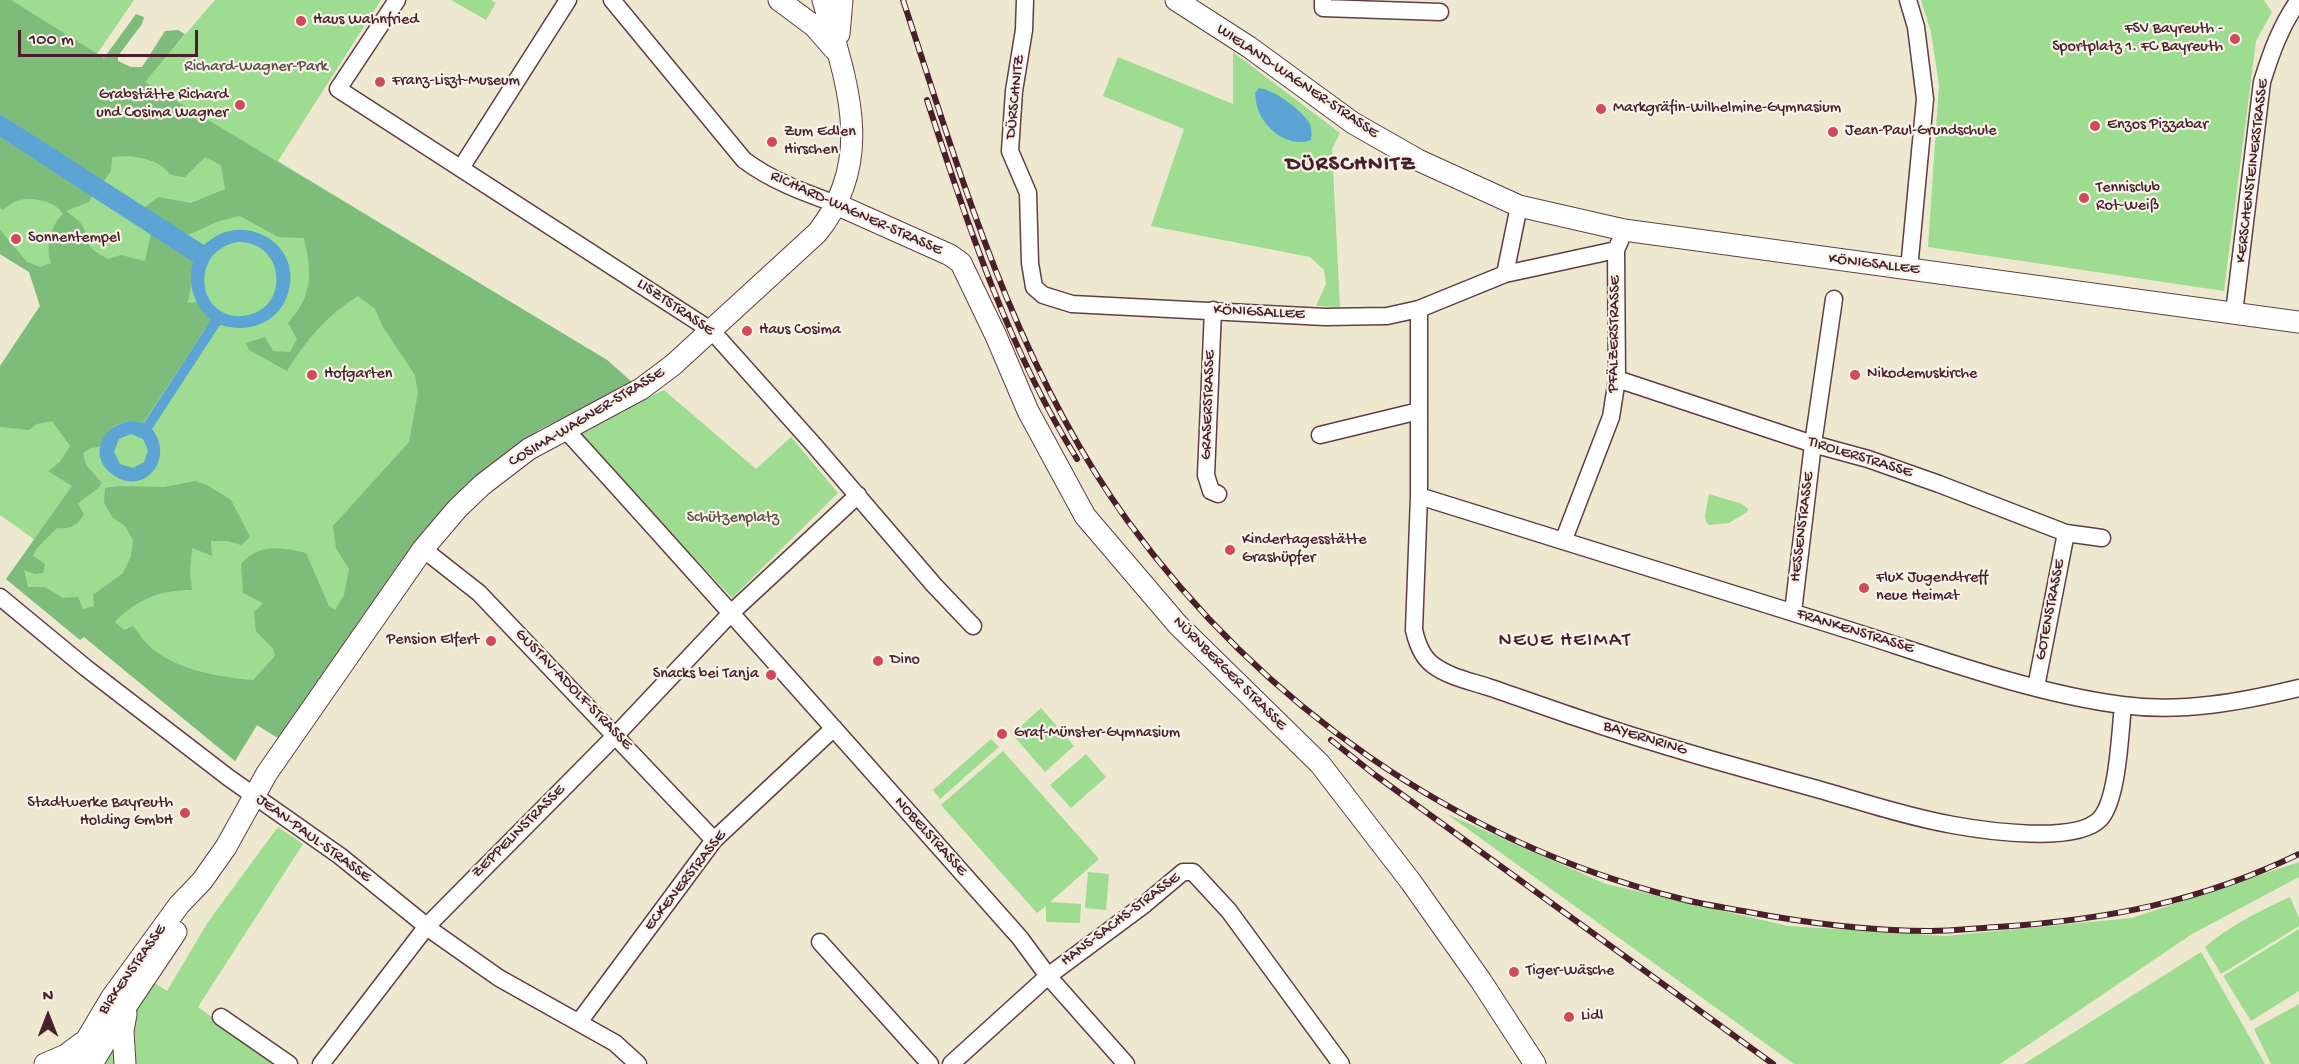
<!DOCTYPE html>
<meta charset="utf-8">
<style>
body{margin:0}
#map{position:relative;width:2299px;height:1064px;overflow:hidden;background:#ede8cf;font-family:"Gochi Hand",sans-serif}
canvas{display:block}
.north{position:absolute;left:18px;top:986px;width:60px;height:60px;-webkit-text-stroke:4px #f7f3e8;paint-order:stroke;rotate:0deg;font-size:16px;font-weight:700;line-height:24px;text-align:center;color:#4a1f2b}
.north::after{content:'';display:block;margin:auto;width:21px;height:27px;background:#4a1f2b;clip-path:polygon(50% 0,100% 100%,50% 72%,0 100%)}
.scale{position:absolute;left:18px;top:30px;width:180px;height:27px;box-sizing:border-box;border:3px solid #4a1f2b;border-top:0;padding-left:8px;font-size:18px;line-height:21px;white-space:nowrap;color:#4a1f2b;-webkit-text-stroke:4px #f7f3e8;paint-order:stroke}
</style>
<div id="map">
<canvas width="2299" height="1064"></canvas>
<div class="north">N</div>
<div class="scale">100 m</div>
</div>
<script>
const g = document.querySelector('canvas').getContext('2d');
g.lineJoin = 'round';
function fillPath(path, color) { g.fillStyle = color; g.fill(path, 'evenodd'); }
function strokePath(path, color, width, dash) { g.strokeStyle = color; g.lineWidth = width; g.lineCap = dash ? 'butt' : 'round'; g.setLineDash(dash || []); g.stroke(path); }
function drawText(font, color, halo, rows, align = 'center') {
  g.font = font + ' "Gochi Hand",sans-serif'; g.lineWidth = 4.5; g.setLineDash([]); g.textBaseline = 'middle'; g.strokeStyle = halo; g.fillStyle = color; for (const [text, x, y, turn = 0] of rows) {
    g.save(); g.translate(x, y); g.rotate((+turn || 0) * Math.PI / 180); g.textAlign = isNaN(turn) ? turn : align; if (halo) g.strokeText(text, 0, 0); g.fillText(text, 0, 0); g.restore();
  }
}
fillPath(new Path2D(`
 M 0,0 L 134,0 L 97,54 L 144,82 L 215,0 L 381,0 L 278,161 L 607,360 L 634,384 L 540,429 L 476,477 L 426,530 L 278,738 L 257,725 L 235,761 L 84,637 L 80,640 L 6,579 L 35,540 L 0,515 L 0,366 L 40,306 L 29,272 L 0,254 Z
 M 451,0 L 491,0 L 496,3 L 486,20 Z
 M 1921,0 L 2264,0 L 2272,12 L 2256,41 L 2224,291 L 1928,247 L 1939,85 L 1931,32 Z
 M 1233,52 L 1340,133 L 1332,149 L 1340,307 L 1316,306 L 1326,284 L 1324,270 L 1310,257 L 1151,226 L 1184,129 L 1103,96 L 1118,57 L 1233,104 Z
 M 664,390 L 756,469 L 791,437 L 838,493 L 732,598 L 577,432 Z
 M 1709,494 L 1742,504 L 1748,509 L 1747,512 L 1729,523 L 1709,525 L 1706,522 L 1705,515 Z
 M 1041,708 L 1074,746 L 1045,772 L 1012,734 Z
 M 991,739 L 999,747 L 940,799 L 933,790 Z
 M 1003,751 L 1099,859 L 1050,902 L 1081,904 L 1080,923 L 1046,922 L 1046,906 L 1037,913 L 941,805 Z
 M 1086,754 L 1106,777 L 1071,808 L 1050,785 Z
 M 1447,814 L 1606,884 L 1788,926 L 1946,936 L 2132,918 L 2299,862 L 2299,877 L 2192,934 L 2000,1064 L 1794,1064 Z
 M 278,827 L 303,844 L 198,1007 L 276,1064 L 102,1064 L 153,982 L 167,991 L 208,922 Z
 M 1088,872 L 1109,874 L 1106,910 L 1085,908 Z
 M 2290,897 L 2299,918 L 2299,926 L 2221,974 L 2205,947 C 2231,925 2259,911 2290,897 Z
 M 2299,929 L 2299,991 L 2251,1021 L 2223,976 Z
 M 2201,952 L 2265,1064 L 2024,1064 Z
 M 2299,1004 L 2299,1064 L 2271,1064 L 2254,1029 Z`), '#9ddc91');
fillPath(new Path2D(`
 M 0,0 L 11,0 L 104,58 L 136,14 L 144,17 L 142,24 L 118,56 L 118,61 L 131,67 L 142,67 L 165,31 L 178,30 L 185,34 L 145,82 L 607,360 L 634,384 L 540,429 L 476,477 L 426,530 L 278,738 L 257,725 L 235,761 L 84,637 L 80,640 L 6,579 L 72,486 L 48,471 L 60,462 L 70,446 L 52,421 L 37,424 L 29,430 L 0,427 L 0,366 L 40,306 L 29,272 L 0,254 L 0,230 L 27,262 L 40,267 L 51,263 C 45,248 51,224 63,214 C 55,200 30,196 16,201 C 12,203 7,207 3,210 L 0,208 L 0,137 L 92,196 L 89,202 L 66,211 C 71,215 79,220 82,225 C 94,245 80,244 108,259 L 121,255 L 145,261 L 151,234 L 194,262 C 189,277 193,290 187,303 L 196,302 L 211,320 L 143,423 C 138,421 134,422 128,422 C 108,424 109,434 99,447 L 91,448 L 83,453 L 86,465 L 102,483 C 95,494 87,494 78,504 L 84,514 C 77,526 71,529 57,528 L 36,549 L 33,556 L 45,564 L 43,573 L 35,574 L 24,570 L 28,587 L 45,587 L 63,598 L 78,597 L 83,609 L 94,606 L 93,595 L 123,573 L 131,556 L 133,541 L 126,527 L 112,517 L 104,503 L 105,488 L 119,486 L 164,487 L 195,481 L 207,485 L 231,500 L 250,537 L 241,545 L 228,541 L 211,541 L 212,556 L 192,548 L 190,571 L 192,590 C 160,590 137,599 115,622 L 124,630 L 133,626 C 138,632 142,639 147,644 C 174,670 218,677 253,680 L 275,656 L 273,649 L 256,631 L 254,612 L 263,603 L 243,593 L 241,564 C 258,543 282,547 306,553 L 329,606 L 335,610 L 344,595 L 349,569 L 336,548 L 333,526 L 409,442 L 418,393 L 415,375 L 383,327 L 375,309 L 358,296 C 328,314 305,341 287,371 L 249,350 L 246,343 L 265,337 L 273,351 L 290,352 L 297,339 L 288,323 C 313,295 312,273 304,238 L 278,237 L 240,216 L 219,221 L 188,235 L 144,208 L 158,197 L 191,203 L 225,189 L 221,165 L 205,157 L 185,177 C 164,175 173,174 160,165 C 146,157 127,155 112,157 L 111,171 L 103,182 L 0,114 Z`), '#7ebc7b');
fillPath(new Path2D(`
 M 1259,88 C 1273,89 1300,109 1308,121 C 1312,127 1312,133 1311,140 C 1290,148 1267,131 1259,112 C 1256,106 1256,99 1255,93 Z
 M 0,114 L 204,245 C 218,232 236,226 255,232 C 317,251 293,346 220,325 L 152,429 C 176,459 143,498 112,474 C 83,452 110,413 144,423 L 211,320 C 194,304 187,286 193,262 L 0,137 ZM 238,242 C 286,241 291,311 243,316 C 197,320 188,251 238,242 ZM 131,434 L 143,439 L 148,450 L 144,462 L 133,468 L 120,464 L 114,452 L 119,439 Z`), '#5ca4d3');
const minor = new Path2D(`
 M 397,0 L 338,89 L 712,331 L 814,445 L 934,585 L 973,626
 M 612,0 L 744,160 C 772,181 803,192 836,204
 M 1025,0 L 1024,30 L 1014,91 L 1010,151 L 1028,193 L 1030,263 L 1034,287 L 1043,295 L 1072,304 L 1325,317 L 1387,316 L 1419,309 L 1505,274 L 1616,250
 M 1323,0 L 1323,8 L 1440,12
 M 1908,0 L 1916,27 L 1925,99 L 1909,269
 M 461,168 L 568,0
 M 1505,274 L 1519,206
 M 1419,309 L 1419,496 L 1414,630 C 1417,643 1422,657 1433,665 C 1449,677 1470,681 1488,687 C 1518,697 1548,708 1578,718 C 1657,745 1737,767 1817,789 C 1863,802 1907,817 1953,825 C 1986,831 2076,844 2100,819 C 2118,800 2120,733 2123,705
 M 1213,310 L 1206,475 L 1211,491 L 1218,494
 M 2234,313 L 2262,82 C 2271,53 2281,25 2299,0
 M 1617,379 L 1813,444 L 1868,459 L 1939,484 L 2066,533 L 2102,538
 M 565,429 C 718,597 869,768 1020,938 L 1048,976 L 1126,1064
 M 1320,435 L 1419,411
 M 1419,496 C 1559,539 1699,583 1839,627 C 1929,655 2029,693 2122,705 C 2182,713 2241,702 2299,688
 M 1564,539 L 1611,417 L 1617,379 L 1616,250 L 1620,241
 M 423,549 L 479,593 L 714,840
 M 0,597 L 86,668 L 229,778 L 340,856 L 435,933 L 499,978 L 615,1043 L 638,1064
 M 1793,612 L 1813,444 L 1834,299
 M 2036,687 L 2066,533
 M 820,942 L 930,1064
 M 221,1017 L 289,1064
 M 579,1022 L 714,840 L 834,728
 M 321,1064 L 427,926 L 616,735 L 731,613 L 858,495
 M 951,1064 L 1048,976 L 1145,904 L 1183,872 L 1193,872 L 1229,911 L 1341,1064`);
const major = new Path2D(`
 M 779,0 L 814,26 L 835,50
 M 1176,0 L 1249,47 L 1353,123 L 1418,160 L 1519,206 L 1624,230 L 2299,322
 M 839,34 L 842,0
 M 836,204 L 950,255 L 961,263 L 996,336 L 1028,411 L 1085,516 L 1178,625 L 1320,764 L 1411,882 L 1481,981 L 1535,1064
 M 45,1064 L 66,1055 L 82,1043
 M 72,1064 L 112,997 L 179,905 L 202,881 L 226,847 L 267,773 L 377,615 L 423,549 L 457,509 L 482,485 L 529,449 L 641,389 L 673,365 L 817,233 C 877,159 846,81 823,0
 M 92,1064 L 127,1005 L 176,932
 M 125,1064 L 123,1031 L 126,1014`);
strokePath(minor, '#623d44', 19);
strokePath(major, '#623d44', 23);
strokePath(minor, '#fff', 16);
strokePath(major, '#fff', 21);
const rail = new Path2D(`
 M 903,0 C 962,179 1015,365 1127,520 C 1261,704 1456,842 1678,898 C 1699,904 1722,907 1743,911 C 1805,923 1868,931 1931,931 C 1953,931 1976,928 1997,927 C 2106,920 2200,902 2299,854
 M 927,100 C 967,223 1008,348 1077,459
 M 1331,740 L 1375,775 L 1773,1064`);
strokePath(rail, '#4a1f2b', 6);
strokePath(rail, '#f7f3e8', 4, [11]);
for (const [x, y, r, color] of [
 [301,21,6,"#d1495b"],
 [2235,39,6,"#d1495b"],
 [380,82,6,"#d1495b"],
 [240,105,6,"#d1495b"],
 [1601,109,6,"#d1495b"],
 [2095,126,6,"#d1495b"],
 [1833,132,6,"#d1495b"],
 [772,142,6,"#d1495b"],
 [2084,198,6,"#d1495b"],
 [16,239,6,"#d1495b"],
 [747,331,6,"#d1495b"],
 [312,375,6,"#d1495b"],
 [1855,375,6,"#d1495b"],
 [1230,550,6,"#d1495b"],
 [1864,588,6,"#d1495b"],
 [491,641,6,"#d1495b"],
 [878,661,6,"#d1495b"],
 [771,675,6,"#d1495b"],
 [1002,734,6,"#d1495b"],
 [185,813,6,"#d1495b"],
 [1514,972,6,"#d1495b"],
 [1569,1017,6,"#d1495b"]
]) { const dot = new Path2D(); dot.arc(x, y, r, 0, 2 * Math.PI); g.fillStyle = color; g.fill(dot); strokePath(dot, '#f7f3e8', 2); }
drawText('16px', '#4a1f2b', '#f7f3e8', [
 ["Haus Wahnfried",313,21],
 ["FSV Bayreuth -",2223,30,"right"],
 ["Sportplatz 1. FC Bayreuth",2223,48,"right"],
 ["Franz-Liszt-Museum",392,82],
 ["Grabstätte Richard",228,96,"right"],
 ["und Cosima Wagner",228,114,"right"],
 ["Markgräfin-Wilhelmine-Gymnasium",1613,109],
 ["Enzos Pizzabar",2107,126],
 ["Jean-Paul-Grundschule",1845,132],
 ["Zum Edlen",784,133],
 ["Hirschen",784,151],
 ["Tennisclub",2096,189],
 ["Rot-Weiß",2096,207],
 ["Sonnentempel",28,239],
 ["Haus Cosima",759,331],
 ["Hofgarten",324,375],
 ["Nikodemuskirche",1867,375],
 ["Kindertagesstätte",1242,541],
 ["Grashüpfer",1242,559],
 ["Flux Jugendtreff",1876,579],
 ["neue Heimat",1876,597],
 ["Pension Elfert",479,641,"right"],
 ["Dino",890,661],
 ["Snacks bei Tanja",759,675,"right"],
 ["Graf-Münster-Gymnasium",1014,734],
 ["Stadtwerke Bayreuth",173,804,"right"],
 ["Holding GmbH",173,822,"right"],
 ["Tiger-Wäsche",1526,972],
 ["Lidl",1581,1017]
], 'left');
drawText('16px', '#5f4e44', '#f7f3e8', [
 ["Richard-Wagner-Park",256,68],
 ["Schützenplatz",733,519]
]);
drawText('16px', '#4a1f2b', '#f7f3e8', [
 ["WIELAND-WAGNER-STRASSE",1297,82,34],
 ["DÜRSCHNITZ",1016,97,-84],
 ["KERSCHENSTEINERSTRASSE",2253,171,-83],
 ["RICHARD-WAGNER-STRASSE",856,214,24],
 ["KÖNIGSALLEE",1874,265,7],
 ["LISZTSTRASSE",675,308,34],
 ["KÖNIGSALLEE",1259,313,3],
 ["PFÄLZERSTRASSE",1615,334,-89],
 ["GRASERSTRASSE",1209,405,-88],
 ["COSIMA-WAGNER-STRASSE",587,418,-31],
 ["TIROLERSTRASSE",1860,458,17],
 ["HESSENSTRASSE",1803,527,-83],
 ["GOTENSTRASSE",2051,610,-79],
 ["FRANKENSTRASSE",1855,632,17],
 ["NÜRNBERGER STRASSE",1229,674,45],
 ["GUSTAV-ADOLF-STRASSE",573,690,46],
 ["BAYERNRING",1645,739,17],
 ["ZEPPELINSTRASSE",519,832,-45],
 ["NOBELSTRASSE",930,837,48],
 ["JEAN-PAUL-STRASSE",313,839,36],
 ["ECKENERSTRASSE",686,881,-52],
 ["HANS-SACHS-STRASSE",1121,920,-37],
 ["BIRKENSTRASSE",133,970,-55]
]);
g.letterSpacing = '1.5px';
drawText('20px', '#4a1f2b', '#f7f3e8', [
 ["NEUE HEIMAT",1565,642]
]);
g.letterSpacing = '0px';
g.letterSpacing = '1.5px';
drawText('bold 22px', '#4a1f2b', '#f7f3e8', [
 ["DÜRSCHNITZ",1351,166]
]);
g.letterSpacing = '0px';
</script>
